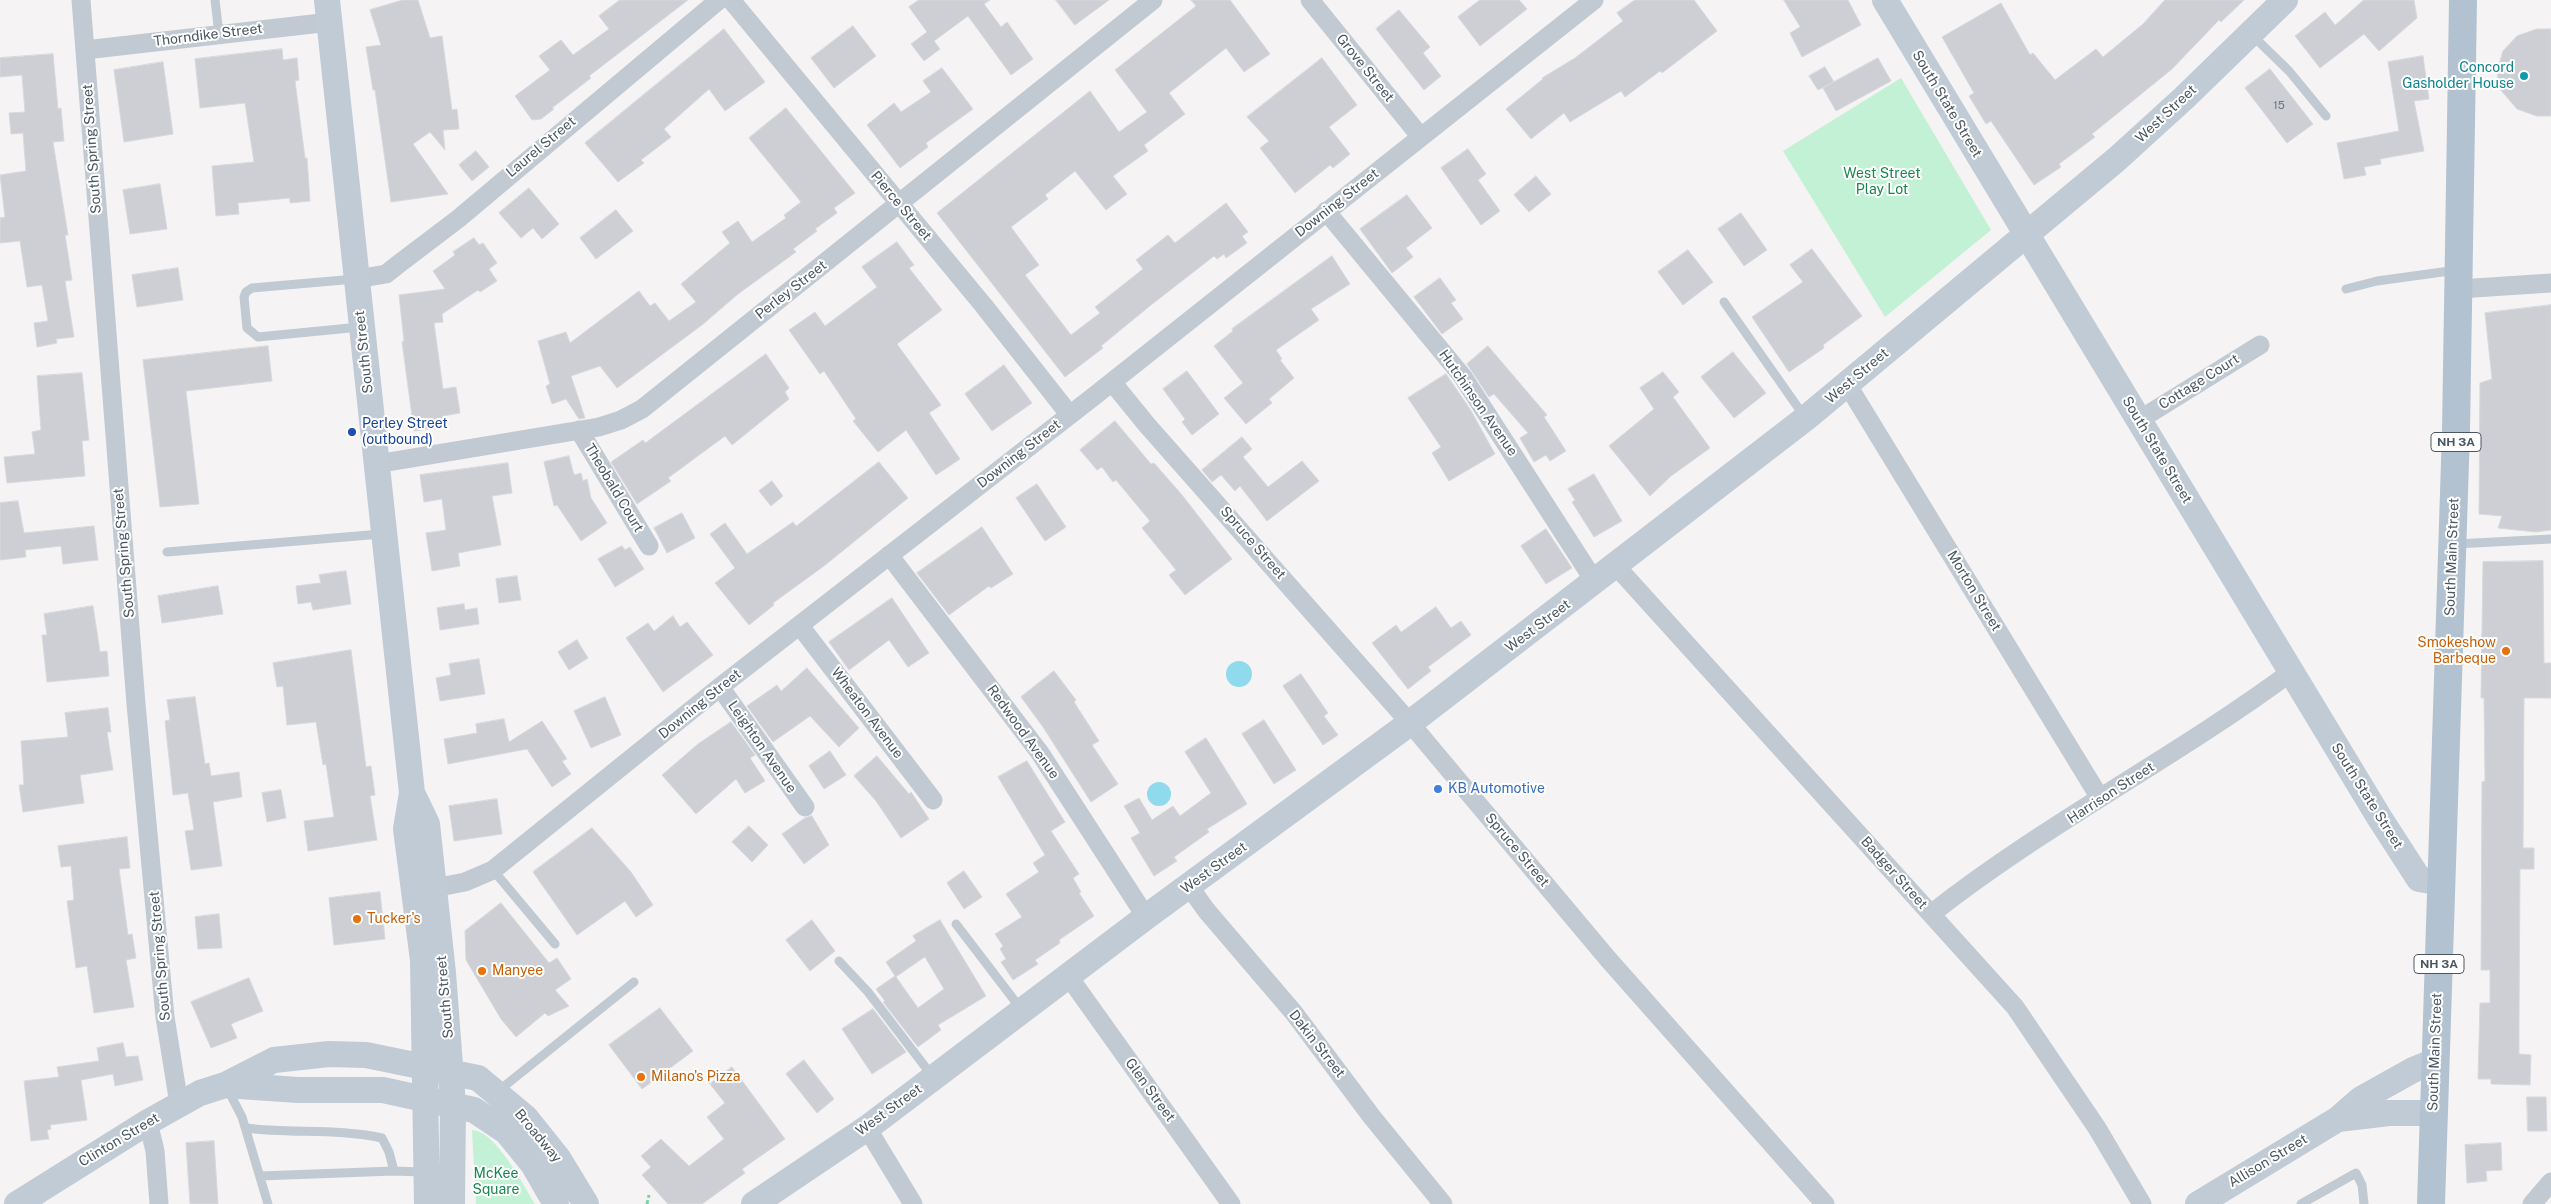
<!DOCTYPE html>
<style>
body{margin:0}
canvas{display:block;background:#f5f3f3}
</style>
<canvas width="2551" height="1204"></canvas>
<script>
const g = document.querySelector('canvas').getContext('2d');
g.lineJoin = 'round';
function fillPath(path, color) { g.fillStyle = color; g.fill(path, 'evenodd'); }
function strokePath(path, color, width, dash) { g.strokeStyle = color; g.lineWidth = width; g.lineCap = dash ? 'butt' : 'round'; g.setLineDash(dash || []); g.stroke(path); }
function drawText(font, color, halo, rows, align = 'center') {
  g.font = font + ' "Public Sans",sans-serif'; g.lineWidth = 4; g.setLineDash([]); g.textBaseline = 'middle'; g.strokeStyle = halo; g.fillStyle = color; for (const [text, x, y, turn = 0] of rows) {
    g.save(); g.translate(x, y); g.rotate((+turn || 0) * Math.PI / 180); g.textAlign = isNaN(turn) ? turn : align; if (halo) g.strokeText(text, 0, 0); g.fillText(text, 0, 0); g.restore();
  }
}
fillPath(new Path2D(`
 M 1901,78 L 1991,230 L 1885,317 L 1783,151 Z
 M 472,1130 C 495,1130 524,1186 535,1204 L 476,1204 Z`), '#c3f1d5');
fillPath(new Path2D(`
 M1226 674a13 13 0 1 1 26 0a13 13 0 1 1-26 0Z
 M1147 794a12 12 0 1 1 24 0a12 12 0 1 1-24 0Z`), '#90daee');
const building = new Path2D(`
 M 403,0 L 418,0 L 430,38 L 442,36 L 452,110 L 457,109 L 459,129 L 443,130 L 445,150 L 430,132 L 413,144 L 448,194 L 391,202 L 375,90 L 373,90 L 366,47 L 381,45 L 370,10 Z
 M 620,0 L 688,0 L 589,76 L 591,78 L 552,108 L 554,109 L 541,119 L 532,120 L 515,96 L 550,70 L 539,56 L 561,40 L 573,55 L 609,29 L 599,16 Z
 M 919,0 L 990,0 L 984,4 L 1001,27 L 1007,22 L 1033,59 L 1011,75 L 968,16 L 934,41 L 940,49 L 924,61 L 911,44 L 927,32 L 909,7 Z
 M 1056,0 L 1109,0 L 1075,25 Z
 M 1191,0 L 1230,0 L 1270,54 L 1244,72 L 1226,48 L 1169,93 L 1185,114 L 1144,145 L 1148,151 L 1113,176 L 1127,194 L 1106,210 L 1075,171 L 1045,195 L 1048,199 L 1011,227 L 1039,265 L 1025,275 L 1071,335 L 1100,313 L 1095,307 L 1143,269 L 1136,260 L 1168,235 L 1175,243 L 1226,203 L 1248,232 L 1242,236 L 1247,243 L 1226,258 L 1224,254 L 1217,259 L 1214,256 L 1151,305 L 1101,346 L 1103,348 L 1065,377 L 937,213 L 1090,91 L 1119,132 L 1147,112 L 1115,70 L 1196,6 Z
 M 1480,0 L 1519,0 L 1527,9 L 1480,46 L 1458,17 Z
 M 1635,0 L 1694,0 L 1717,31 L 1662,73 L 1660,71 L 1625,97 L 1621,91 L 1570,122 L 1564,113 L 1531,139 L 1506,109 L 1543,79 L 1542,78 L 1575,58 L 1623,21 L 1617,13 Z
 M 1784,0 L 1848,0 L 1861,25 L 1802,57 L 1790,33 L 1800,27 Z
 M 2165,0 L 2244,0 L 2221,22 L 2219,20 L 2172,69 L 2092,134 L 2095,137 L 2059,164 L 2061,167 L 2034,185 L 1991,121 L 1986,124 L 1969,96 L 1974,93 L 1942,37 L 2001,3 L 2030,55 L 2033,53 L 2055,80 L 2096,49 L 2103,57 L 2143,24 Z
 M 2364,0 L 2414,0 L 2417,18 L 2379,51 L 2364,34 L 2320,68 L 2295,36 L 2325,12 L 2335,25 Z
 M 1399,10 L 1430,47 L 1423,53 L 1441,76 L 1424,90 L 1376,29 Z
 M 853,26 L 876,56 L 834,88 L 811,58 Z
 M 724,29 L 765,82 L 725,111 L 709,89 L 664,129 L 671,137 L 641,160 L 644,163 L 618,182 L 585,143 Z
 M 2537,29 L 2551,29 L 2551,116 L 2537,116 L 2517,109 L 2499,88 L 2497,71 L 2503,51 L 2517,36 Z
 M 282,49 L 283,60 L 297,58 L 299,80 L 295,81 L 305,158 L 307,158 L 310,201 L 290,203 L 290,198 L 238,203 L 239,214 L 216,216 L 212,166 L 254,162 L 245,103 L 200,108 L 195,59 Z
 M 53,54 L 58,109 L 61,108 L 64,141 L 53,142 L 68,235 L 65,235 L 72,280 L 65,281 L 74,337 L 56,339 L 57,343 L 37,347 L 34,323 L 48,321 L 42,285 L 27,287 L 20,241 L 0,243 L 0,218 L 5,217 L 0,175 L 26,171 L 23,133 L 11,134 L 9,113 L 25,112 L 22,75 L 0,77 L 0,58 Z
 M 2423,56 L 2429,99 L 2414,101 L 2424,151 L 2380,159 L 2381,164 L 2364,167 L 2366,175 L 2344,179 L 2337,143 L 2399,131 L 2388,62 Z
 M 1322,58 L 1357,105 L 1329,127 L 1350,154 L 1333,168 L 1330,165 L 1295,193 L 1260,148 L 1269,141 L 1247,117 Z
 M 1878,58 L 1891,81 L 1836,111 L 1823,88 Z
 M 163,62 L 173,134 L 124,142 L 114,70 Z
 M 1825,67 L 1834,82 L 1818,90 L 1809,76 Z
 M 942,68 L 973,109 L 926,143 L 928,147 L 900,168 L 867,125 L 894,103 L 901,112 L 931,92 L 923,81 Z
 M 2270,69 L 2313,124 L 2287,143 L 2245,88 Z
 M 786,108 L 855,193 L 834,208 L 837,213 L 815,229 L 817,231 L 793,249 L 796,252 L 738,294 L 702,325 L 617,388 L 600,366 L 571,376 L 585,418 L 579,419 L 566,399 L 552,404 L 546,386 L 550,384 L 538,341 L 566,332 L 570,343 L 639,291 L 650,306 L 655,303 L 669,321 L 696,302 L 681,284 L 730,243 L 722,232 L 738,221 L 752,242 L 786,218 L 784,215 L 801,202 L 749,138 Z
 M 1468,149 L 1486,174 L 1478,180 L 1500,211 L 1481,225 L 1441,168 Z
 M 476,151 L 489,167 L 472,181 L 459,165 Z
 M 1536,176 L 1551,194 L 1529,212 L 1514,195 Z
 M 160,184 L 167,229 L 130,234 L 123,190 Z
 M 529,188 L 559,224 L 542,239 L 533,228 L 521,238 L 499,213 Z
 M 1407,195 L 1432,228 L 1406,248 L 1413,257 L 1392,273 L 1360,229 Z
 M 616,210 L 633,231 L 596,259 L 580,238 Z
 M 1741,213 L 1767,250 L 1744,266 L 1718,229 Z
 M 474,238 L 479,245 L 483,243 L 497,263 L 489,269 L 497,281 L 480,292 L 478,290 L 442,314 L 443,322 L 434,323 L 443,389 L 456,387 L 460,413 L 443,416 L 445,427 L 414,431 L 402,342 L 404,341 L 399,295 L 445,289 L 433,271 L 455,255 L 453,252 Z
 M 897,242 L 914,265 L 909,268 L 942,310 L 897,344 L 941,405 L 929,413 L 960,459 L 936,475 L 906,430 L 878,452 L 853,421 L 856,419 L 824,371 L 820,374 L 789,330 L 815,312 L 825,326 L 877,287 L 862,267 Z
 M 1812,249 L 1862,316 L 1823,345 L 1824,348 L 1789,372 L 1752,317 L 1803,282 L 1790,265 Z
 M 1688,250 L 1713,282 L 1683,305 L 1658,272 Z
 M 1332,256 L 1350,284 L 1311,309 L 1319,320 L 1276,350 L 1282,359 L 1280,360 L 1294,378 L 1269,399 L 1272,403 L 1246,424 L 1224,398 L 1243,383 L 1214,346 L 1233,331 L 1232,329 Z
 M 178,268 L 183,300 L 137,307 L 132,275 Z
 M 1440,278 L 1456,300 L 1451,303 L 1463,319 L 1442,334 L 1414,297 Z
 M 2551,305 L 2551,530 L 2536,532 L 2498,528 L 2502,516 L 2479,514 L 2480,383 L 2492,379 L 2485,313 Z
 M 268,346 L 272,381 L 186,391 L 199,504 L 160,507 L 143,360 Z
 M 1488,346 L 1547,415 L 1544,417 L 1566,451 L 1550,461 L 1546,455 L 1534,462 L 1520,438 L 1528,433 L 1494,394 L 1489,397 L 1467,364 Z
 M 1733,352 L 1766,393 L 1734,418 L 1701,377 Z
 M 766,354 L 789,388 L 785,392 L 789,399 L 732,445 L 725,436 L 668,478 L 671,481 L 637,504 L 611,462 L 643,440 L 645,443 Z
 M 1004,365 L 1032,403 L 992,431 L 965,394 Z
 M 1187,371 L 1219,414 L 1192,435 L 1182,422 L 1185,419 L 1163,389 Z
 M 1663,372 L 1679,392 L 1673,397 L 1710,448 L 1671,476 L 1650,496 L 1609,446 L 1654,409 L 1640,388 Z
 M 82,373 L 89,440 L 82,441 L 85,476 L 7,483 L 4,457 L 35,454 L 32,432 L 41,430 L 37,376 Z
 M 1446,374 L 1470,409 L 1495,454 L 1449,481 L 1432,453 L 1441,447 L 1408,398 Z
 M 1115,421 L 1151,464 L 1154,463 L 1182,495 L 1232,559 L 1185,595 L 1169,575 L 1176,570 L 1142,528 L 1150,521 L 1116,480 L 1113,482 L 1102,467 L 1097,470 L 1080,450 Z
 M 1242,437 L 1252,449 L 1243,457 L 1268,487 L 1302,461 L 1319,481 L 1267,521 L 1240,486 L 1235,491 L 1221,475 L 1212,482 L 1202,470 Z
 M 569,456 L 574,475 L 581,473 L 583,481 L 587,479 L 591,498 L 607,523 L 581,541 L 557,505 L 554,506 L 544,462 Z
 M 879,462 L 908,498 L 824,566 L 773,603 L 774,605 L 749,625 L 715,583 L 735,568 L 710,534 L 725,523 L 747,554 L 793,522 L 796,526 Z
 M 508,463 L 512,493 L 492,496 L 501,545 L 458,553 L 460,566 L 432,571 L 426,533 L 446,530 L 442,499 L 424,502 L 420,475 Z
 M 1594,474 L 1622,521 L 1594,537 L 1572,502 L 1575,500 L 1568,489 Z
 M 772,481 L 783,496 L 771,506 L 759,491 Z
 M 1037,484 L 1066,527 L 1045,541 L 1016,498 Z
 M 18,501 L 24,533 L 94,526 L 98,560 L 63,564 L 61,546 L 25,550 L 26,557 L 0,560 L 0,503 Z
 M 682,513 L 695,538 L 667,553 L 654,528 Z
 M 982,527 L 1013,574 L 991,588 L 989,586 L 949,615 L 917,573 Z
 M 1546,529 L 1572,568 L 1546,584 L 1521,546 Z
 M 622,546 L 625,550 L 630,547 L 644,569 L 615,587 L 598,559 Z
 M 2543,561 L 2544,663 L 2551,663 L 2551,698 L 2524,698 L 2523,848 L 2534,848 L 2534,869 L 2520,869 L 2519,1023 L 2519,1054 L 2531,1055 L 2530,1085 L 2491,1084 L 2491,1079 L 2478,1079 L 2480,1003 L 2490,1003 L 2490,970 L 2481,970 L 2482,782 L 2485,781 L 2484,698 L 2481,698 L 2483,562 Z
 M 346,571 L 351,604 L 313,610 L 311,602 L 298,604 L 296,586 L 321,583 L 319,575 Z
 M 517,576 L 521,600 L 499,603 L 496,579 Z
 M 218,586 L 223,614 L 162,623 L 158,596 Z
 M 892,598 L 929,653 L 908,667 L 889,640 L 849,670 L 829,642 Z
 M 464,604 L 465,610 L 477,608 L 479,624 L 440,630 L 437,608 Z
 M 93,606 L 100,652 L 107,651 L 109,676 L 47,682 L 42,635 L 47,635 L 44,614 Z
 M 1436,607 L 1451,628 L 1461,621 L 1471,635 L 1428,667 L 1431,671 L 1408,689 L 1372,643 L 1396,625 L 1401,632 Z
 M 673,616 L 680,627 L 687,622 L 713,655 L 663,692 L 626,638 L 648,623 L 654,631 Z
 M 577,640 L 588,658 L 569,670 L 558,652 Z
 M 351,650 L 366,767 L 371,766 L 375,795 L 370,796 L 377,840 L 308,851 L 304,821 L 334,817 L 326,764 L 323,765 L 316,722 L 287,725 L 283,686 L 277,687 L 273,663 Z
 M 479,659 L 485,694 L 440,701 L 436,678 L 451,675 L 449,664 Z
 M 807,668 L 859,728 L 839,747 L 810,716 L 773,742 L 747,706 L 777,685 L 781,691 Z
 M 1054,671 L 1076,700 L 1074,702 L 1099,741 L 1092,745 L 1118,784 L 1091,802 L 1043,727 L 1021,697 Z
 M 1301,674 L 1328,713 L 1324,716 L 1338,735 L 1323,745 L 1283,686 Z
 M 195,697 L 205,764 L 209,763 L 211,776 L 239,772 L 242,797 L 213,802 L 222,866 L 191,870 L 185,831 L 194,830 L 188,793 L 173,795 L 165,721 L 170,720 L 167,700 Z
 M 605,697 L 621,735 L 591,748 L 574,711 Z
 M 108,708 L 111,732 L 107,732 L 113,770 L 80,775 L 84,803 L 23,812 L 19,785 L 24,785 L 21,741 L 68,737 L 65,713 Z
 M 504,719 L 509,742 L 542,721 L 567,759 L 562,761 L 571,774 L 552,787 L 527,749 L 448,764 L 444,739 L 477,733 L 476,724 Z
 M 1264,720 L 1296,770 L 1274,784 L 1242,734 Z
 M 731,722 L 755,755 L 750,758 L 765,781 L 745,793 L 736,779 L 696,814 L 662,775 L 698,744 Z
 M 1206,738 L 1247,804 L 1207,829 L 1209,832 L 1174,857 L 1177,861 L 1154,876 L 1131,838 L 1140,833 L 1124,806 L 1139,798 L 1152,820 L 1173,806 L 1180,816 L 1211,793 L 1185,752 Z
 M 830,751 L 846,775 L 824,789 L 809,766 Z
 M 877,756 L 909,794 L 911,792 L 929,819 L 901,838 L 876,801 L 854,776 Z
 M 1027,761 L 1065,822 L 1051,831 L 1079,874 L 1073,878 L 1081,892 L 1079,893 L 1094,916 L 1059,940 L 1060,943 L 1035,960 L 1038,964 L 1013,980 L 1001,962 L 1006,959 L 1000,949 L 1003,946 L 995,934 L 1022,917 L 1006,894 L 1039,872 L 1033,863 L 1045,855 L 998,777 Z
 M 281,790 L 286,818 L 267,822 L 262,793 Z
 M 497,799 L 502,834 L 454,841 L 449,806 Z
 M 812,816 L 829,845 L 804,864 L 782,834 L 805,818 Z
 M 749,826 L 768,845 L 752,862 L 732,842 Z
 M 592,828 L 631,872 L 653,905 L 636,917 L 625,901 L 577,935 L 533,872 Z
 M 127,837 L 130,868 L 119,869 L 128,935 L 132,934 L 136,958 L 126,960 L 134,1007 L 94,1013 L 87,966 L 76,968 L 67,901 L 74,900 L 71,866 L 61,867 L 58,846 Z
 M 964,871 L 982,897 L 964,909 L 947,883 Z
 M 380,892 L 385,939 L 334,945 L 329,898 Z
 M 501,903 L 549,963 L 557,958 L 571,979 L 555,990 L 569,1006 L 548,1016 L 545,1013 L 516,1037 L 501,1019 L 466,960 L 465,931 Z
 M 219,914 L 222,948 L 198,949 L 195,917 Z
 M 812,920 L 835,951 L 810,971 L 786,940 Z
 M 940,920 L 986,996 L 938,1025 L 941,1030 L 918,1047 L 883,1002 L 885,1001 L 876,989 L 895,976 L 886,962 L 916,941 L 913,936 ZM 925,957 L 944,989 L 918,1008 L 896,977 Z
 M 249,978 L 263,1011 L 231,1024 L 237,1038 L 211,1048 L 191,1002 Z
 M 660,1008 L 693,1051 L 642,1089 L 609,1045 Z
 M 873,1009 L 906,1052 L 872,1074 L 842,1029 Z
 M 123,1043 L 126,1057 L 138,1056 L 143,1080 L 115,1086 L 113,1074 L 81,1080 L 87,1120 L 50,1125 L 51,1129 L 47,1130 L 49,1139 L 31,1141 L 24,1081 L 59,1077 L 57,1067 L 99,1061 L 97,1048 Z
 M 804,1060 L 834,1099 L 817,1113 L 786,1074 Z
 M 732,1067 L 785,1139 L 742,1169 L 745,1173 L 702,1204 L 668,1204 L 642,1175 L 651,1167 L 641,1156 L 661,1139 L 689,1166 L 724,1139 L 707,1117 L 725,1103 L 710,1084 Z
 M 2527,1097 L 2546,1097 L 2547,1131 L 2528,1131 Z
 M 214,1141 L 218,1204 L 190,1204 L 186,1143 Z
 M 2501,1143 L 2502,1170 L 2486,1171 L 2487,1181 L 2467,1183 L 2465,1145 Z`);
fillPath(building, '#cdcfd5');
strokePath(building, '#d7d9de', 1);
strokePath(new Path2D(`
 M 647,1204 L 649,1195`), '#7ad0a6', 3, [4, 2.5]);
strokePath(new Path2D(`
 M 215,0 L 219,34
 M 2252,35 L 2289,71 L 2326,116
 M 355,279 L 252,288 L 246,292 L 244,297 L 247,328 L 258,337 L 360,327
 M 2346,289 L 2377,281 L 2457,270
 M 1724,302 L 1804,416
 M 2456,544 L 2551,539
 M 167,552 L 381,534
 M 493,870 L 555,944
 M 956,924 L 1021,1009
 M 839,961 L 868,992 L 933,1077
 M 228,1090 L 242,1117 L 268,1204
 M 497,1092 L 634,982
 M 246,1128 C 290,1134 338,1128 382,1138 L 389,1152 L 394,1171 L 260,1176
 M 394,1171 L 423,1172
 M 2301,1204 L 2356,1173 L 2362,1185 L 2364,1204`), '#c1cad2', 9);
strokePath(new Path2D(`
 M 81,0 L 136,704 L 165,1017 L 179,1104
 M 731,0 L 984,306 L 1069,414
 M 1310,0 L 1420,136
 M 85,50 L 330,22
 M 1326,211 L 1463,377 L 1595,582
 M 356,279 L 386,274 L 400,263 L 458,219 L 719,0
 M 2459,289 L 2551,283
 M 1112,382 L 1147,425 L 1410,723 L 1608,959 L 1825,1204
 M 1847,384 L 2100,798
 M 2139,420 L 2260,345
 M 579,430 L 649,546
 M 376,464 L 599,427 L 621,420 L 642,409 L 1153,0
 M 889,555 L 1040,753 L 1146,917
 M 1616,566 L 2015,1007 L 2097,1128 L 2142,1204
 M 800,626 L 933,800
 M 720,687 L 805,807
 M 1189,886 L 1206,910 L 1294,1013 L 1372,1117 L 1443,1204
 M 434,888 L 465,882 L 493,870 L 720,687 L 1093,397 L 1594,0
 M 1931,914 C 2045,824 2175,758 2291,672
 M 1069,977 L 1231,1204
 M 148,1122 L 155,1151 L 159,1204
 M 867,1128 L 913,1204
 M 2532,1204 L 2551,1182`), '#c1cad2', 19);
strokePath(new Path2D(`
 M 327,0 L 412,793 L 406,829 L 423,960 L 427,1204
 M 1885,0 L 2379,817 L 2419,879 L 2442,883
 M 412,793 L 427,824 L 443,973 L 453,1105 L 452,1204
 M 225,1085 L 298,1090 L 383,1090 L 474,1110 L 507,1132 L 533,1164 L 556,1204
 M 2338,1119 L 2389,1113 L 2433,1113
 M 17,1204 L 148,1122 L 200,1093 L 225,1085 L 274,1060 L 329,1054 L 366,1055 L 478,1078 L 526,1118 L 558,1158 L 586,1204
 M 754,1204 L 867,1128 L 1146,917 L 1410,723 L 1806,418 L 2117,159 L 2184,98 L 2285,0
 M 2198,1204 L 2338,1119 L 2361,1099 L 2413,1070 L 2435,1061`), '#c1cbd6', 26);
strokePath(new Path2D(`
 M 2431,1204 L 2456,431 L 2463,0`), '#b3c2d1', 28);
for (const [x, y, r, color] of [
 [2524,76,5,"#0f9aa8"],
 [352,432,5,"#1a4fb4"],
 [2506,651,5,"#e8710a"],
 [1438,789,5,"#3f7fe0"],
 [357,919,5,"#e8710a"],
 [482,971,5,"#e8710a"],
 [641,1077,5,"#e8710a"]
]) { const dot = new Path2D(); dot.arc(x, y, r, 0, 2 * Math.PI); g.fillStyle = color; g.fill(dot); strokePath(dot, '#fff', 2); }
drawText('11px', '#6b747e', null, [
 ["15",2279,106]
]);
for (const [x, y, w] of [
 [2456,442,50],
 [2439,964,50]
]) { const box = new Path2D(); box.roundRect(x - w / 2, y - 9.5, w, 19, 4); g.fillStyle = '#fff'; g.fill(box); strokePath(box, '#4a5661', 1); }
drawText('bold 12px', '#4a5661', null, [
 ["NH 3A",2456,442],
 ["NH 3A",2439,964]
]);
drawText('14px', '#4a5661', '#fff', [
 ["Thorndike Street",208,35,-7],
 ["Grove Street",1365,68,51],
 ["South State Street",1947,104,59],
 ["West Street",2166,114,-43],
 ["Laurel Street",541,147,-40],
 ["South Spring Street",92,149,-94],
 ["Downing Street",1337,203,-38],
 ["Pierce Street",901,206,50],
 ["Perley Street",791,290,-38],
 ["South Street",364,352,-96],
 ["West Street",1857,376,-40],
 ["Cottage Court",2199,382,-32],
 ["Hutchinson Avenue",1478,403,55],
 ["South State Street",2157,450,59],
 ["Downing Street",1019,454,-38],
 ["Theobald Court",614,488,59],
 ["Spruce Street",1253,543,49],
 ["South Spring Street",124,553,-95],
 ["South Main Street",2452,557,-88],
 ["Morton Street",1974,591,59],
 ["West Street",1538,626,-37],
 ["Downing Street",700,704,-39],
 ["Wheaton Avenue",867,713,53],
 ["Redwood Avenue",1023,732,54],
 ["Leighton Avenue",762,747,55],
 ["Harrison Street",2111,793,-33],
 ["South State Street",2367,796,58],
 ["Spruce Street",1517,850,50],
 ["West Street",1214,868,-36],
 ["Badger Street",1894,873,48],
 ["South Spring Street",160,956,-95],
 ["South Street",445,997,-95],
 ["Dakin Street",1317,1044,52],
 ["South Main Street",2435,1052,-88],
 ["Glen Street",1150,1090,54],
 ["West Street",889,1110,-36],
 ["Broadway",538,1136,50],
 ["Clinton Street",119,1140,-31],
 ["Allison Street",2268,1161,-31]
]);
drawText('14px', '#0d838f', '#fff', [
 ["Concord",2514,68],
 ["Gasholder House",2514,84]
], 'right');
drawText('14px', '#17864f', '#fff', [
 ["West Street",1882,174],
 ["Play Lot",1882,190],
 ["McKee",496,1174],
 ["Square",496,1190]
]);
drawText('14px', '#164399', '#fff', [
 ["Perley Street",362,424],
 ["(outbound)",362,440]
], 'left');
drawText('14px', '#c56008', '#fff', [
 ["Smokeshow",2496,643,"right"],
 ["Barbeque",2496,659,"right"],
 ["Tucker's",367,919],
 ["Manyee",492,971],
 ["Milano's Pizza",651,1077]
], 'left');
drawText('14px', '#366cbe', '#fff', [
 ["KB Automotive",1448,789]
], 'left');
</script>
